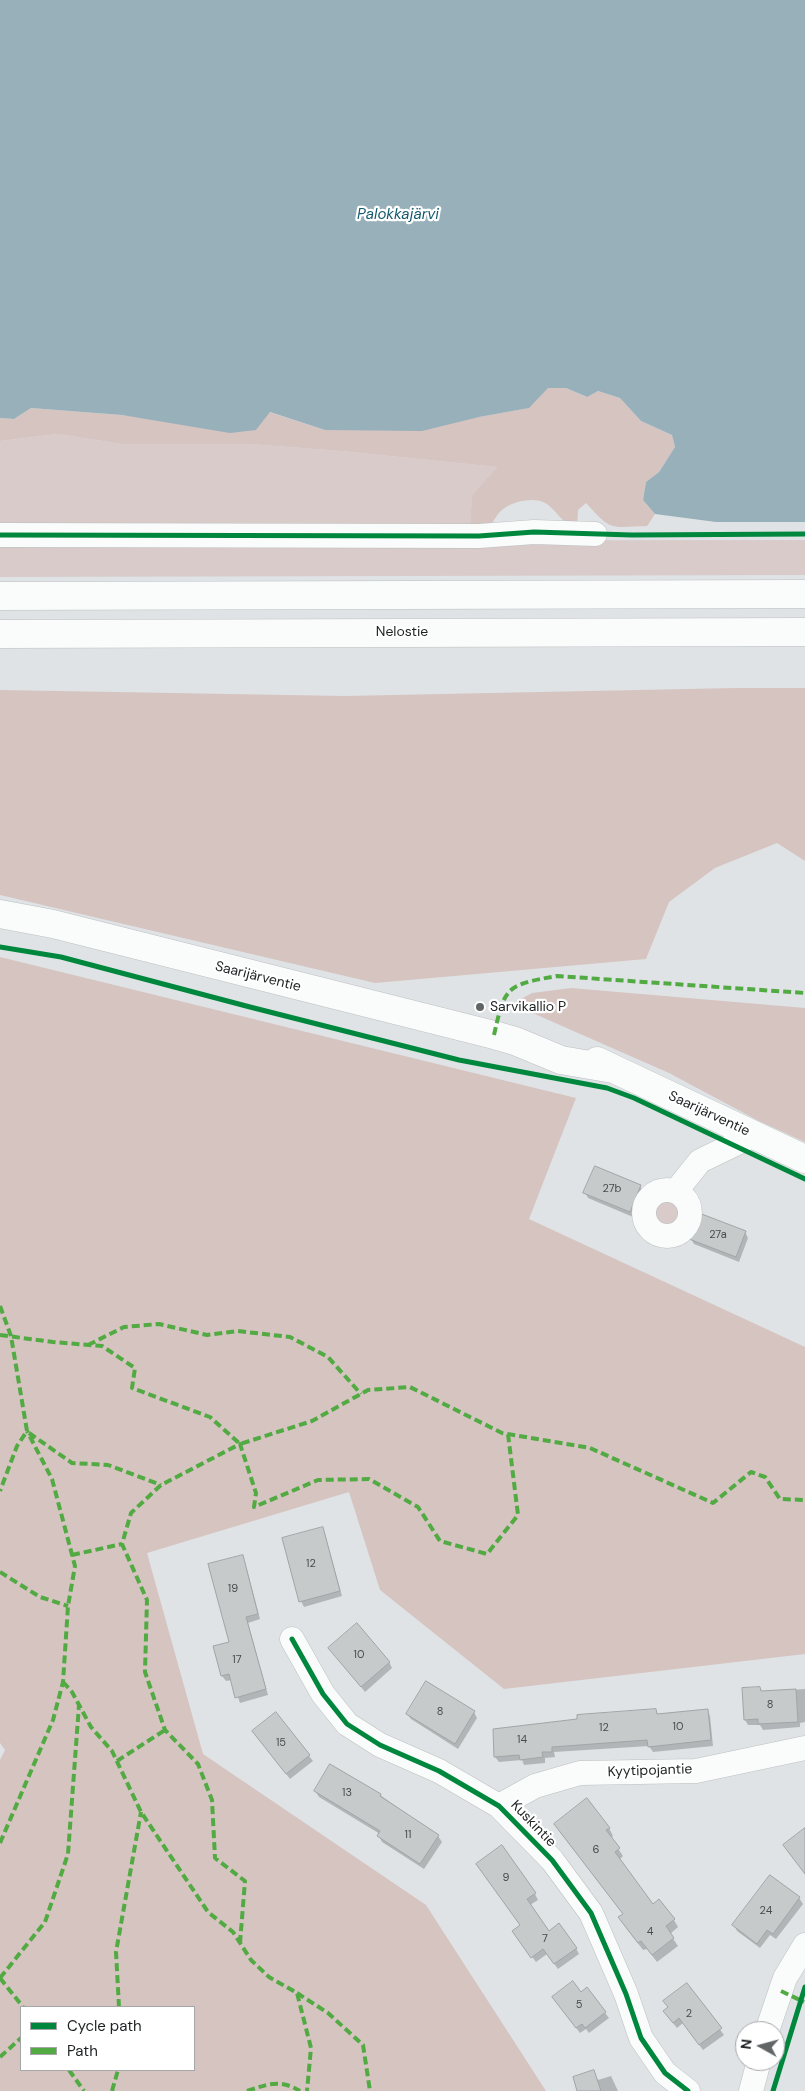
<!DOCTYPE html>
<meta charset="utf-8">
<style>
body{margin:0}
#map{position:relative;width:805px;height:2091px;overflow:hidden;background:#dfe3e5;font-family:"DM Sans",sans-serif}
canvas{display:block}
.legend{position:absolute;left:20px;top:2006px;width:175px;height:65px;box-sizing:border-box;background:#fff;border:1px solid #a5a6a7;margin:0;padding:6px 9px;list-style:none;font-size:15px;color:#1e2122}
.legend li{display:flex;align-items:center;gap:10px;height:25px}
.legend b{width:25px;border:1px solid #a5a6a7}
.north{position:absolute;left:735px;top:2021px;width:50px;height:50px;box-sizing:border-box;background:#fff;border:1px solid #a5a6a7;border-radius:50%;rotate:277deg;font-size:14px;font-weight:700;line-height:20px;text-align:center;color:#1e2122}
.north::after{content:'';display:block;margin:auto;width:18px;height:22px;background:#626566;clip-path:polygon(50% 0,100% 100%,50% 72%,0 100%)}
</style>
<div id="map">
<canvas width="805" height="2091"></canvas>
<ul class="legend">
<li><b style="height:6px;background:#00873e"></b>Cycle path</li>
<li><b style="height:6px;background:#52aa43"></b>Path</li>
</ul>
<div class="north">N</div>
</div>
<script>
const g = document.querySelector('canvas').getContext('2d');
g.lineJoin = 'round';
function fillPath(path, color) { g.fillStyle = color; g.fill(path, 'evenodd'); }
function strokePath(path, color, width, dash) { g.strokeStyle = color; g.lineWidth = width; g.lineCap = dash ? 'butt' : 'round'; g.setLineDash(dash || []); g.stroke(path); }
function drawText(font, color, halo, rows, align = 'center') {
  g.font = font + ' "DM Sans",sans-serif'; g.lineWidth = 4.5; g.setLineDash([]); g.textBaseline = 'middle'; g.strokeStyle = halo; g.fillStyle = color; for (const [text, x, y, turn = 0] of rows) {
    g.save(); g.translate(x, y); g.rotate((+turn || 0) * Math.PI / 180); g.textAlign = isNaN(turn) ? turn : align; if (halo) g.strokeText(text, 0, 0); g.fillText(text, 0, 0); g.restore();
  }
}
fillPath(new Path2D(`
 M 58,434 L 122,444 L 250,444 L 341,451 L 497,467 L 472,495 L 470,529 L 0,528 L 0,441 Z
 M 805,540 L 805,575 L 0,577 L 0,541 Z
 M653 1212a15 15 0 1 1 30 0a15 15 0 1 1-30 0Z`), '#d8cbca');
fillPath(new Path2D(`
 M 547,388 L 566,388 L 586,397 L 598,391 L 620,398 L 641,421 L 672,435 L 675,447 L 659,472 L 646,482 L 643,500 L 655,514 L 647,526 C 610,527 612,532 586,503 L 578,510 L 577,528 C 561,523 559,513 547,504 C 536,496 512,501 502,510 C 497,514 494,521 490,526 L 470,524 L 472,495 L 497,467 L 341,451 L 250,444 L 122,444 L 58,434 L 0,441 L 0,418 L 14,419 L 31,408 L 122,415 L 256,430 L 269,412 L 325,430 L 479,417 L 528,408 Z
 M 736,688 L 805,688 L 805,861 L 777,843 L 715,868 L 669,902 L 646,959 L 375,983 L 0,895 L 0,690 L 344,696 Z
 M 0,957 L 576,1098 L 529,1219 L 805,1347 L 805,1654 L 504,1689 L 380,1590 L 349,1492 L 147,1553 L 203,1754 L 426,1905 L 546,2091 L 0,2091 L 0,1760 L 5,1750 L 0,1743 ZM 21,2007 L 194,2007 L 194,2070 L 21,2070 Z
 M 571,988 L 805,1008 L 805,1142 L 759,1121 L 669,1073 L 512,1004 L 532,993 Z`), '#d6c4c1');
fillPath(new Path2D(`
 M 0,0 L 805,0 L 805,522 L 716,522 L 655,514 L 643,500 L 646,482 L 659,472 L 675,447 L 672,435 L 641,421 L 620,398 L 598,391 L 587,397 L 566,388 L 548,388 L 529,408 L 479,417 L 422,431 L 325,430 L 270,412 L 256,430 L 230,433 L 122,415 L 31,408 L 14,419 L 0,418 Z`), '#97b0ba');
fillPath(new Path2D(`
 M 640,1186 L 643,1192 L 633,1217 L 588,1198 L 585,1192 Z
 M 745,1232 L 748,1238 L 739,1262 L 694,1244 L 691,1239 Z
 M 322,1528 L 325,1534 L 342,1596 L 304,1607 L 301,1601 Z
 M 242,1556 L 245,1562 L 260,1619 L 248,1623 L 268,1695 L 240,1703 L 232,1680 L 226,1681 L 222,1676 L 214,1647 L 230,1642 Z
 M 330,1648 L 389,1662 L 392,1668 L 365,1692 Z
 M 760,1688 L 762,1692 L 805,1689 L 805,1722 L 800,1723 L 800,1727 L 763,1730 L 760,1725 L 748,1725 L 745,1720 Z
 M 656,1710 L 658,1715 L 707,1710 L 710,1716 L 713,1746 L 653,1752 L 649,1746 L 554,1752 L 555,1757 L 545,1758 L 545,1763 L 524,1765 L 522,1760 L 499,1762 L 495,1757 Z
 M 474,1712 L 477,1718 L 458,1749 L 411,1719 L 407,1714 Z
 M 276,1714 L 313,1761 L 290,1779 L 253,1732 Z
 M 315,1791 L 380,1795 L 438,1836 L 442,1842 L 424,1869 L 382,1842 L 379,1836 L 380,1834 L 319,1797 Z
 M 609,1828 L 613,1836 L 611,1838 L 623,1856 L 619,1860 L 653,1906 L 674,1920 L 678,1927 L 670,1934 L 678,1946 L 657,1962 L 647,1949 L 643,1950 L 624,1925 L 620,1918 L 624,1915 L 560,1832 Z
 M 481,1870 L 535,1894 L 538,1900 L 530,1905 L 549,1932 L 576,1948 L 579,1954 L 558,1969 L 547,1954 L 536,1962 L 517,1937 L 521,1926 Z
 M 770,1876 L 799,1898 L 803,1904 L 776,1939 L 770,1935 L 760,1948 L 737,1931 L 734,1925 Z
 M 687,1984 L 724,2035 L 703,2050 L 683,2023 L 677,2028 L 668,2017 Z
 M 587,1989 L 609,2018 L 589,2033 L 586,2029 L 580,2033 L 557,2003 Z
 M 593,2071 L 598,2080 L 611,2076 L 618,2091 L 579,2091 Z`), '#0003');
const building = new Path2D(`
 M 595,1166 L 641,1185 L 630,1212 L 583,1193 Z
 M 699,1213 L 746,1231 L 736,1257 L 689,1239 Z
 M 323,1527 L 340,1591 L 299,1602 L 282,1538 Z
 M 243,1555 L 258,1614 L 246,1617 L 266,1689 L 235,1698 L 229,1674 L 221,1676 L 213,1646 L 229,1642 L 208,1564 Z
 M 357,1623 L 390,1662 L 361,1687 L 328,1648 Z
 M 426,1681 L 475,1711 L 455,1744 L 406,1714 Z
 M 760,1687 L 761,1691 L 796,1689 L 798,1722 L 758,1724 L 758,1719 L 744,1720 L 742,1688 Z
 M 656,1709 L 657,1714 L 708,1709 L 711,1740 L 648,1747 L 647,1740 L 552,1747 L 552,1752 L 542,1752 L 543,1757 L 520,1760 L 519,1755 L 494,1757 L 493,1729 L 577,1719 L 577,1715 Z
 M 276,1712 L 310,1755 L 286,1774 L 252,1731 Z
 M 330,1764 L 381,1794 L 380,1796 L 439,1835 L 420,1864 L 377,1836 L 380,1831 L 314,1791 Z
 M 587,1798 L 610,1828 L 606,1830 L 620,1848 L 615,1852 L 653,1904 L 659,1899 L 675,1919 L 666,1926 L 674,1938 L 652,1955 L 641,1941 L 638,1943 L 618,1917 L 623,1914 L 554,1824 Z
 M 805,1828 L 805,1874 L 783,1845 Z
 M 502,1845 L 536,1893 L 527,1899 L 549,1931 L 559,1923 L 577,1948 L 554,1964 L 543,1949 L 531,1958 L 512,1931 L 520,1925 L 476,1864 Z
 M 770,1875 L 800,1897 L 773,1934 L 767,1930 L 757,1944 L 732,1925 Z
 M 573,1981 L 581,1992 L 587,1987 L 606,2012 L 585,2028 L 582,2024 L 576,2028 L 552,1997 Z
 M 687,1983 L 722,2028 L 699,2045 L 679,2018 L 673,2023 L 663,2011 L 668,2007 L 663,2001 Z
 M 594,2070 L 601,2091 L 577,2091 L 573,2077 Z`);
fillPath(building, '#c7cacb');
strokePath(building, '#a1a4a6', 1);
const minor = new Path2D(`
 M 0,535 L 479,536 L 534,532 L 595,534
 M644 1213a23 23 0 1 1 46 0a23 23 0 1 1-46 0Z
 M 676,1191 L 700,1161 L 754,1135
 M 292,1639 L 323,1694 L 347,1724 L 380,1745 L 439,1771 L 499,1806 L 552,1860 L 591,1913 L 626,1994 L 641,2038 L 665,2073 L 688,2091
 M 499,1806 L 535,1786 L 580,1773 L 696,1771 L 805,1748
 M 767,2031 L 785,1978 L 805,1945
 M 751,2091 L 759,2061`);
const major = new Path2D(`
 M 0,914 L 53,924 L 494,1035 L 515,1041 L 561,1060 L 613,1069
 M 597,1061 L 805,1159`);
const highway = new Path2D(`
 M 0,596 L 805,594
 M 0,634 L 805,632`);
strokePath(minor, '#bcc0c1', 25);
strokePath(major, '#bcc0c1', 29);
strokePath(highway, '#bcc0c1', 29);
strokePath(minor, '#fafbfb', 24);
strokePath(major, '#fafbfb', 28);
strokePath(highway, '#fafbfb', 28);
strokePath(new Path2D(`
 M 494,1035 C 505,986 506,985 557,976 L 805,993
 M 0,1306 L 11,1336 L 27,1431 L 17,1446 L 0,1491
 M 0,1335 L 53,1342 L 102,1346 L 135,1368 L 132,1388 L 210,1417 L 240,1444 L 312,1421 L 368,1390 L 410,1387 L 502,1433 L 590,1448 L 713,1503 L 751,1472 L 765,1477 L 780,1499 L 805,1500
 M 88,1345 L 124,1327 L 159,1324 L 207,1335 L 238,1331 L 290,1337 L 328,1357 L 361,1394
 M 29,1433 L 72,1463 L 108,1465 L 161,1485
 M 72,1555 L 122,1544
 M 0,1572 L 40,1597 L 68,1606
 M 63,1682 L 72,1692 L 91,1727 L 112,1751 L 141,1812 L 208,1912 L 233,1932 L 251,1960 L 269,1977 L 297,1993 L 311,2048 L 307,2091
 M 117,1761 L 165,1730
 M 0,1843 L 53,1720 L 63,1682 L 68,1606 L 75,1566 L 52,1479 L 27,1431
 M 240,1943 L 245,1881 L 215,1858 L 212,1800 L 198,1764 L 165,1730 L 145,1672 L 147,1600 L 122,1544 L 131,1513 L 161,1485 L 240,1444 L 256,1493 L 254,1507 L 318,1480 L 369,1479 L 418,1507 L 440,1541 L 487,1554 L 518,1515 L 508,1434
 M 0,1978 L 45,1922 L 68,1854 L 79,1705
 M 0,1978 L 23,2007
 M 781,1991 L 804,2002
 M 297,1993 L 328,2013 L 363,2045 L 370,2091
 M 119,2007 L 116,1952 L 141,1812
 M 0,2057 L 21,2038
 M 69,2070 L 84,2091
 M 112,2091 L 118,2070
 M 247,2091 C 268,2084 280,2079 300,2091`), '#52aa43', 4, [8, 4]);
strokePath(new Path2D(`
 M 0,535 L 479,536 L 534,532 L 632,535 L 805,534
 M 0,947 L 61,957 L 250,1007 L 459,1060 L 607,1088 L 634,1098 L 805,1179
 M 292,1639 L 323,1694 L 347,1724 L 380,1745 L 439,1771 L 499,1806 L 552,1860 L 591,1913 L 626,1994 L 641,2038 L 665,2073 L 688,2091
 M 773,2091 L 805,1987`), '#00873e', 5);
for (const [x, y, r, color] of [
 [480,1007,5,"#626566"]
]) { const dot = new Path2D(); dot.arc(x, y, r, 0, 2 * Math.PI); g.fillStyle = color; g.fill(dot); strokePath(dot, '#fff', 2); }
drawText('11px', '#494c4d', null, [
 ["27b",612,1189],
 ["27a",718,1235],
 ["12",311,1564],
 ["19",233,1589],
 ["10",359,1655],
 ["17",237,1660],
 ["8",770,1705],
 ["8",440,1712],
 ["10",678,1727],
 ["12",604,1728],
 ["14",522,1740],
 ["15",281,1743],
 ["13",347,1793],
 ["11",408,1835],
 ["6",596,1850],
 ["9",506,1878],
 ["24",766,1911],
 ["4",650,1932],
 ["7",545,1939],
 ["5",579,2005],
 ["2",689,2014]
]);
drawText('14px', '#1e2122', '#fff', [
 ["Nelostie",402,632],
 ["Saarijärventie",258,977,14],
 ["Saarijärventie",709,1114,25],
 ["Kyytipojantie",650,1771,-2],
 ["Kuskintie",533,1824,46]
]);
drawText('14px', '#1e2122', '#fff', [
 ["Sarvikallio P",490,1007]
], 'left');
drawText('italic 15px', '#16596f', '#fff', [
 ["Palokkajärvi",398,215]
]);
</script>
